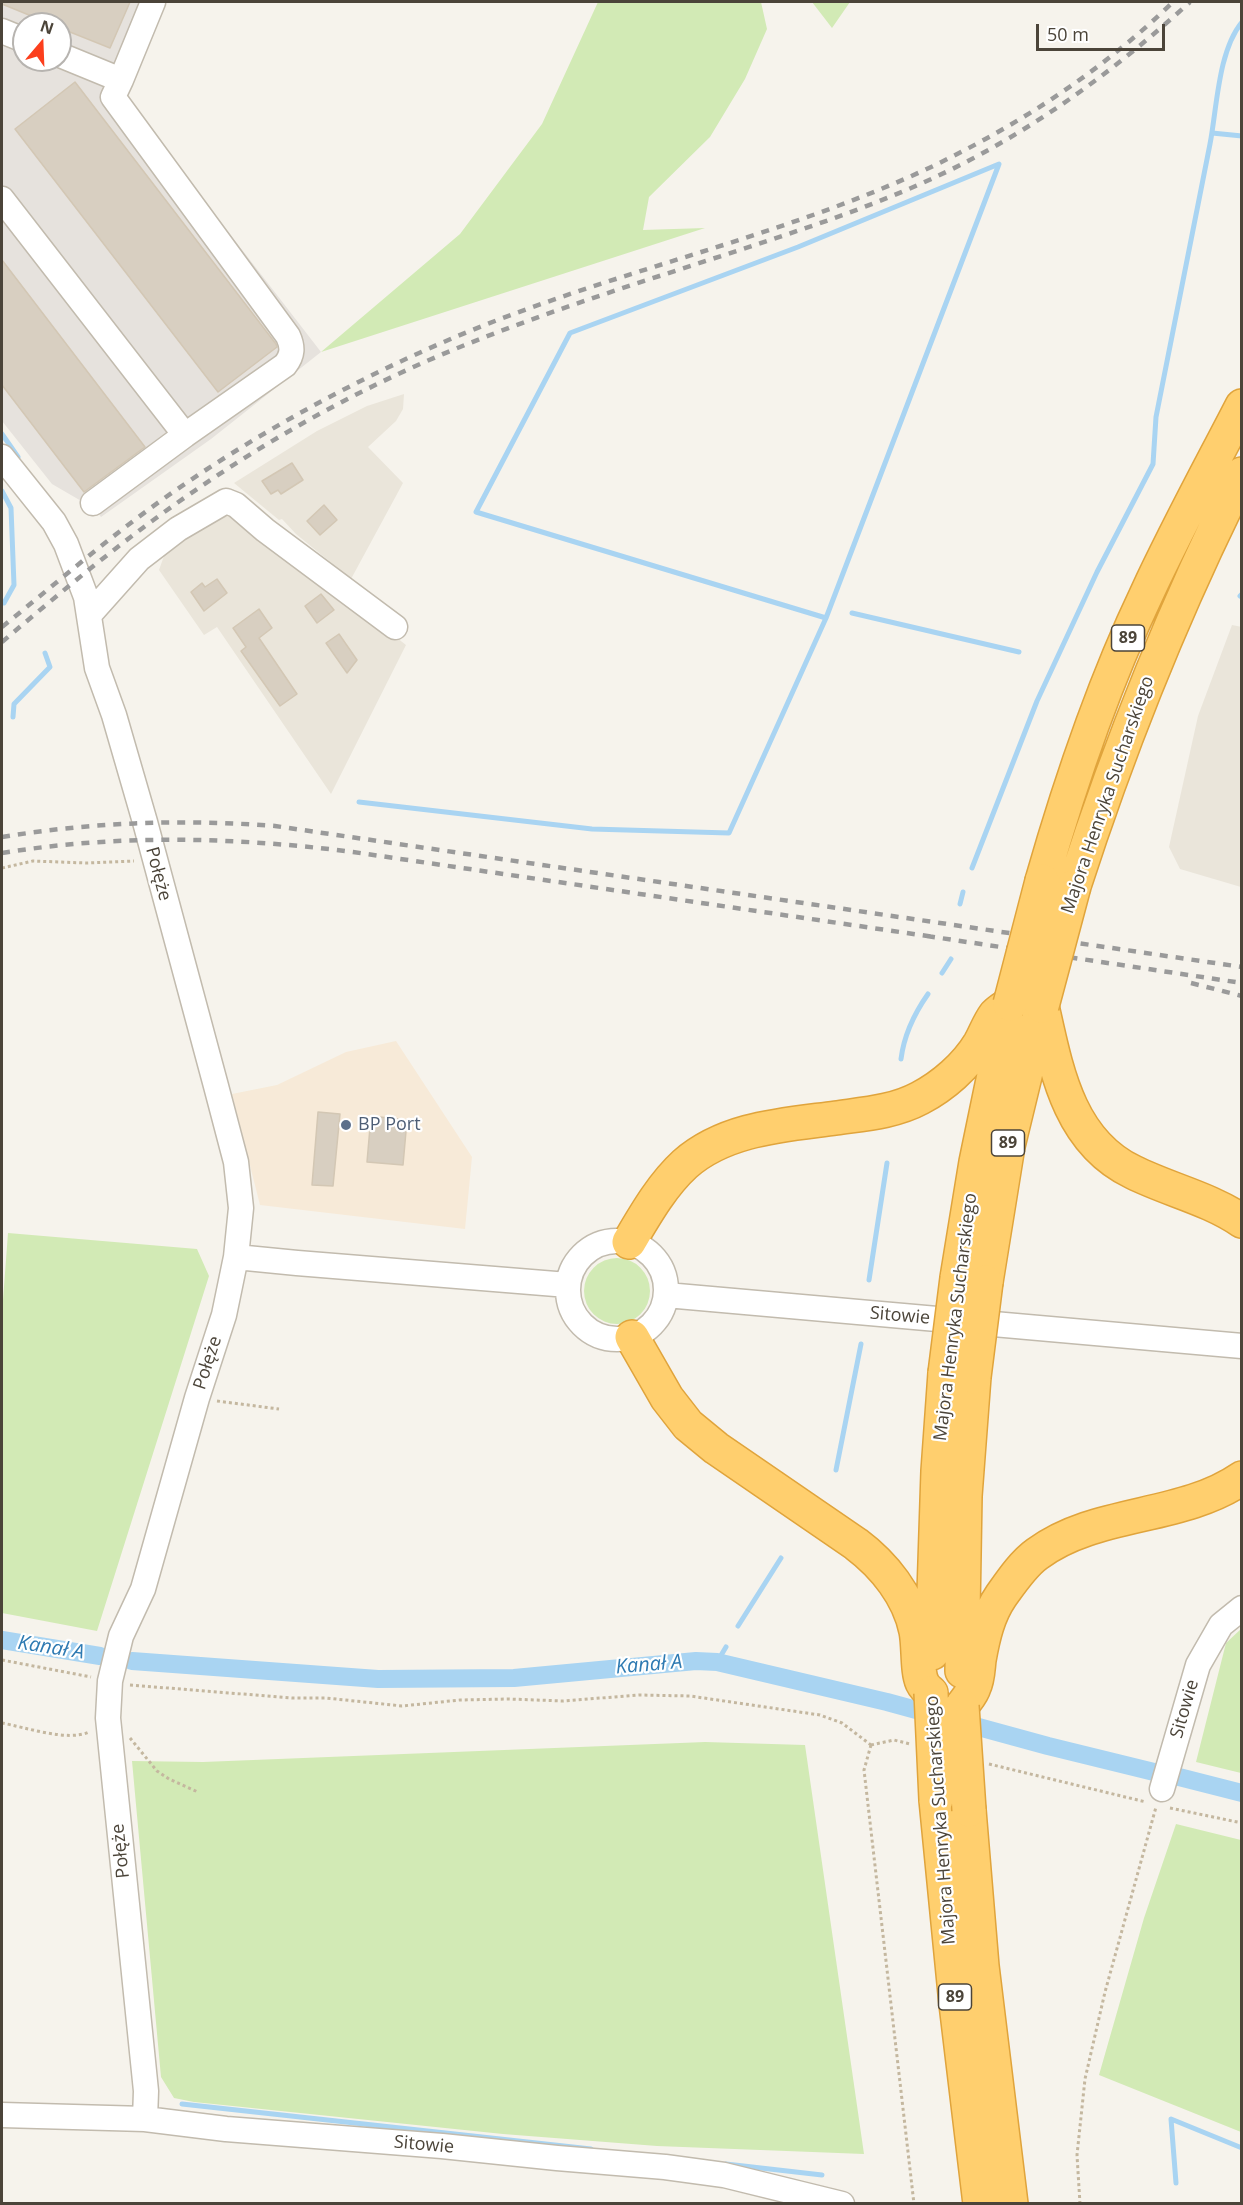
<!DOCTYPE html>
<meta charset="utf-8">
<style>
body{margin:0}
#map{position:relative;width:1243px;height:2205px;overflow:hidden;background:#f6f3ec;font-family:"Open Sans",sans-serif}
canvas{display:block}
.frame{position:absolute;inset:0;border:3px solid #4b4439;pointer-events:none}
.north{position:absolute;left:12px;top:12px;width:60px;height:60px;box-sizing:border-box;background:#fff;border:2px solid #b7b4b0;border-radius:50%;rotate:19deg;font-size:16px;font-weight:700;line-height:24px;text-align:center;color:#4b4439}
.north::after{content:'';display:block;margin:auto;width:21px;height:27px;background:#fc3f1d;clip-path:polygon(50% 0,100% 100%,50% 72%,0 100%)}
.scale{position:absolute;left:1036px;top:24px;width:129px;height:27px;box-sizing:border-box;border:3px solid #4b4439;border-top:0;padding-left:8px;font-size:18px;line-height:21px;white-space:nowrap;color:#4b4439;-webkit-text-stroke:4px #fff;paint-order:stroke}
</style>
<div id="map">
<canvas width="1243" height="2205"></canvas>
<div class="frame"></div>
<div class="north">N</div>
<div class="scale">50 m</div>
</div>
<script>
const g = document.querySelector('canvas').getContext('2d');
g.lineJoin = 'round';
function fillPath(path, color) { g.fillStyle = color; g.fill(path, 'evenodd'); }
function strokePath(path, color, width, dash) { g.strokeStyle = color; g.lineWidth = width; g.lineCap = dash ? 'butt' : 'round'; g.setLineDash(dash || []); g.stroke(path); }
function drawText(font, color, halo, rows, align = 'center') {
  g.font = font + ' "Open Sans",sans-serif'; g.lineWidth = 4.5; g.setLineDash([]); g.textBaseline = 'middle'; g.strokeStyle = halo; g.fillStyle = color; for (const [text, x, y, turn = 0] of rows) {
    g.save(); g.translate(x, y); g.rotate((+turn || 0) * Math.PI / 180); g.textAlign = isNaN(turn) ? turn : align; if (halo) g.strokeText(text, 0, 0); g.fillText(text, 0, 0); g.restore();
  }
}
fillPath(new Path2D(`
 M 404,394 L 403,409 L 396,421 L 368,447 L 403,483 L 351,579 L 296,534 L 282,519 L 279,520 L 234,483 L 317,431 L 367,406 Z
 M 231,515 L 305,566 L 406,645 L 331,794 L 217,627 L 204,635 L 159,570 L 164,556 L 174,546 L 209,522 Z
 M 1232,625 L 1242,627 L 1241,887 L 1180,869 L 1169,847 L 1198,716 Z`), '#eae5da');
fillPath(new Path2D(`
 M 396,1041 L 472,1157 L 465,1229 L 260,1205 L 232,1094 L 277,1085 L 346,1052 Z`), '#f7ead8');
fillPath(new Path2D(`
 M 2,2 L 164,2 L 124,97 L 321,352 L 211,439 L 101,517 L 95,509 L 52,484 L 2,421 ZM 24,24 L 60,24 L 60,60 L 24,60 Z`), '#e6e2dd');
fillPath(new Path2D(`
 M 598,2 L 761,2 L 767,29 L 745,79 L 710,137 L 649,197 L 643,230 L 705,228 L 321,352 L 460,234 L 542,124 Z
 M 812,2 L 850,2 L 832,28 Z
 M 8,1233 L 197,1249 L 209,1276 L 97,1631 L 2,1613 L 2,1313 Z
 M584 1291a33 33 0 1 1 66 0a33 33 0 1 1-66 0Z
 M 1241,1629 L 1241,1773 L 1196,1762 L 1226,1643 Z
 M 705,1742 L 805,1745 L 864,2154 L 657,2146 L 503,2134 L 194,2102 L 174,2098 L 161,2077 L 132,1761 L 203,1762 Z
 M 1176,1824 L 1241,1840 L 1241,2132 L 1099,2075 L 1144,1918 Z`), '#d2eab5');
strokePath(new Path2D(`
 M 1212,133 L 1242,136
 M 999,164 L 826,618 L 476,512 L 570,333 L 798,247 Z
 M 2,434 L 18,457
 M 2,491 L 11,508 L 14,585 L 4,603
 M 1240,596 L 1242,594
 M 852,613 L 1019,652
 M 13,717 L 14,704 L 50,667 L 45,653
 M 359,802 L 592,829 L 729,833 L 826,618
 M 972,868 L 1037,701 L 1097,572 L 1153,464 L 1156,417 C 1174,326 1192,235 1210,144 C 1217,108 1218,51 1242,22
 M 960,904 L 963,892
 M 942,973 L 951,959
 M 901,1059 C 904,1035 914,1014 928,994
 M 869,1280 L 887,1163
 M 836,1470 L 861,1344
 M 738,1626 L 781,1558
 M 717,1662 L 726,1647
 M 182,2104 L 591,2149
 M 726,2164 L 822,2175
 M 1176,2183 L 1171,2119 L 1242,2148`), '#a9d4f2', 5);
strokePath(new Path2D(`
 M 2,1640 L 100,1656
 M 132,1661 L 378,1679 L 514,1678 L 696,1661 L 717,1662 L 887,1702 L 1048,1746 L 1154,1772
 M 1179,1777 L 1242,1793`), '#a9d4f2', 18);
const building = new Path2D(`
 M 2,2 L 130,2 L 110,48 L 60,28 L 60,24 L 51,24 L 2,4 Z
 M 75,82 L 276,344 L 277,347 L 218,392 L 15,129 Z
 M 2,260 L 145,447 L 84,492 L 2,385 Z
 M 292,463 L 303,480 L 281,494 L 278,490 L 271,494 L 262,481 Z
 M 324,505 L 337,520 L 320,535 L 307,521 Z
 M 217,579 L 227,593 L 204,611 L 191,592 L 202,583 L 205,587 Z
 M 321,594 L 334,610 L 317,623 L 305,606 Z
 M 259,609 L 272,628 L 259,638 L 297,694 L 280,706 L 241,651 L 246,647 L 233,628 Z
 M 339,634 L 357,660 L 347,673 L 326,643 Z
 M 318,1112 L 340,1114 L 333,1186 L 312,1185 Z
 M 371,1116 L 407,1120 L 403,1165 L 367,1162 Z`);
fillPath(building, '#d8cfc1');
strokePath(building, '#d3c7b4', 1.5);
const minor = new Path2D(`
 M 2,31 L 24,40
 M 60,55 L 121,80 L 153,2
 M 2,199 L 185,435
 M 2,457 L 54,522 L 66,544 L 86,597 L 97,668 L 114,715 L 145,822 L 216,1086 L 236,1162 L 241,1208 L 236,1257 L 224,1315 L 197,1398 L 143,1589 L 121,1636 L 110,1681 L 108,1718 L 146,2091 L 145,2119
 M 93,503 L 185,435 L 285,365 C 293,355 293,347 288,336 L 113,97 L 121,80
 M 90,614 L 139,559 L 178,529 L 226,501 L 236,505 L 265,530 L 395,627
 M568 1290a49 49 0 1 1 98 0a49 49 0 1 1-98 0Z
 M 236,1257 L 297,1263 L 568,1285
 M 666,1295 L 1242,1346
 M 1162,1789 L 1198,1665 L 1221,1625 L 1242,1608
 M 2,2115 L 145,2119 L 226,2129 L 442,2146 L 557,2158 L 665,2167 L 724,2175 L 842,2204`);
const highway = new Path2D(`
 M 1042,881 C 1070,783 1103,685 1147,593 C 1176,530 1210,468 1242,406
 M 1074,886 C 1120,744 1175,607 1242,474
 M 1042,1006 C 1056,1068 1068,1141 1133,1172 C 1169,1190 1208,1198 1242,1221
 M 629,1242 C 645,1215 662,1185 685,1164 C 726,1128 784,1125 836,1118 C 864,1114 894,1112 920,1098 C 943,1086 966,1066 980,1043 C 985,1034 989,1023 995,1015 C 999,1011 1005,1007 1010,1004
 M 957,1278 L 976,1162 L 1006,1017
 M 986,1282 L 1008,1146 L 1041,1010
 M 632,1337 L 667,1398 L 688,1425 L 716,1448 L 856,1544 C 884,1565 909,1596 916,1631 C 919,1645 917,1671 922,1682 C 923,1686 928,1690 931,1693
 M 932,1653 L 938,1471 L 945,1373
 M 962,1671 L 965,1496 L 974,1377
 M 962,1706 C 966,1700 972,1694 974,1687 C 978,1679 978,1668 979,1660 C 983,1637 988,1615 1001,1596 C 1011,1582 1023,1564 1037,1554 C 1096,1510 1181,1520 1242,1478
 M 936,1800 L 956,2004 L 980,2204
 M 969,1810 L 982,1966 L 1011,2204`);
strokePath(minor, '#c2bbae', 27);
strokePath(highway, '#e0a43c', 36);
strokePath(new Path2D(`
 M 2,868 L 33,861 L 86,863 L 134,861
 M 217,1401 L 279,1409
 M 2,1660 L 91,1677
 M 130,1685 L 292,1698 L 326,1698 L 402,1706 L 460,1700 L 509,1699 L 563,1701 L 639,1695 L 690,1696 L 820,1715 L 842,1723 L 871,1745
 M 2,1723 C 24,1727 68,1742 89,1732
 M 130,1738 L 157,1771 L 169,1779 L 198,1792
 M 871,1745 L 864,1770 L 914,2204
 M 871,1745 L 894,1740 L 910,1744
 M 989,1764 L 1146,1802
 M 1170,1808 L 1242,1823
 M 1080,2204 L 1077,2155 L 1085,2079 L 1105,1992 L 1156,1807`), '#c4b79f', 3, [3, 3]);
strokePath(minor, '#fff', 24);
strokePath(highway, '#ffcf6e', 33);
strokePath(new Path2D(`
 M 2,627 C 59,581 115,532 176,490 C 263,430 357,379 453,338 C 608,272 777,239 929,168 C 1019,125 1102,71 1173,2
 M 2,642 C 47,604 93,565 140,530 C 238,456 347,393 460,347 C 556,308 654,278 752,246 C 825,222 899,197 968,161 C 1050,118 1122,64 1190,2
 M 2,837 C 93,822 183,819 275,826 L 1242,967
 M 2,853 C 119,834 235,837 353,852 L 934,937
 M 927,936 L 1242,983
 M 1191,983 L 1242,996`), '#9a9a9a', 4.5, [8, 8]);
const highwayBridge = new Path2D(`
 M 1010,1004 L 1042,881
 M 1042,1006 L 1074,886
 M 945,1373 L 957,1278
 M 974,1377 L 986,1282
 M 931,1693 L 936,1800
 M 962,1706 L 969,1810`);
strokePath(highwayBridge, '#e0a43c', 36, []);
strokePath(highwayBridge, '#ffcf6e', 33);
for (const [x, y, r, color] of [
 [346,1125,6,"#5c6f8a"]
]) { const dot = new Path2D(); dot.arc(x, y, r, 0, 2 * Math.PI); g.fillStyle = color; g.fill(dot); strokePath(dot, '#fff', 2); }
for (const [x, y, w] of [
 [1128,638,33],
 [1008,1143,33],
 [955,1997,33]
]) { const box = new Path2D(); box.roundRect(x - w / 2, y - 13, w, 26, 4.5); g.fillStyle = '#fff'; g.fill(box); strokePath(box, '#4b4439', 1.5); }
drawText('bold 16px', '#4b4439', null, [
 ["89",1128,638],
 ["89",1008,1143],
 ["89",955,1997]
]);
drawText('18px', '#4b4439', '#fff', [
 ["Majora Henryka Sucharskiego",1108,795,-71],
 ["Połęże",158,874,75],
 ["Sitowie",900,1316,5],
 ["Majora Henryka Sucharskiego",956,1317,-83],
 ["Połęże",208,1363,-72],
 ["Sitowie",1185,1709,-74],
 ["Majora Henryka Sucharskiego",941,1820,-94],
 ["Połęże",121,1851,-96],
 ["Sitowie",424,2145,5]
]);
drawText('18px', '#4e5e75', '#fff', [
 ["BP Port",358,1125]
], 'left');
drawText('italic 20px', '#2e7ab2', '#fff', [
 ["Kanał A",51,1648,9],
 ["Kanał A",649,1665,-5]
]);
</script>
